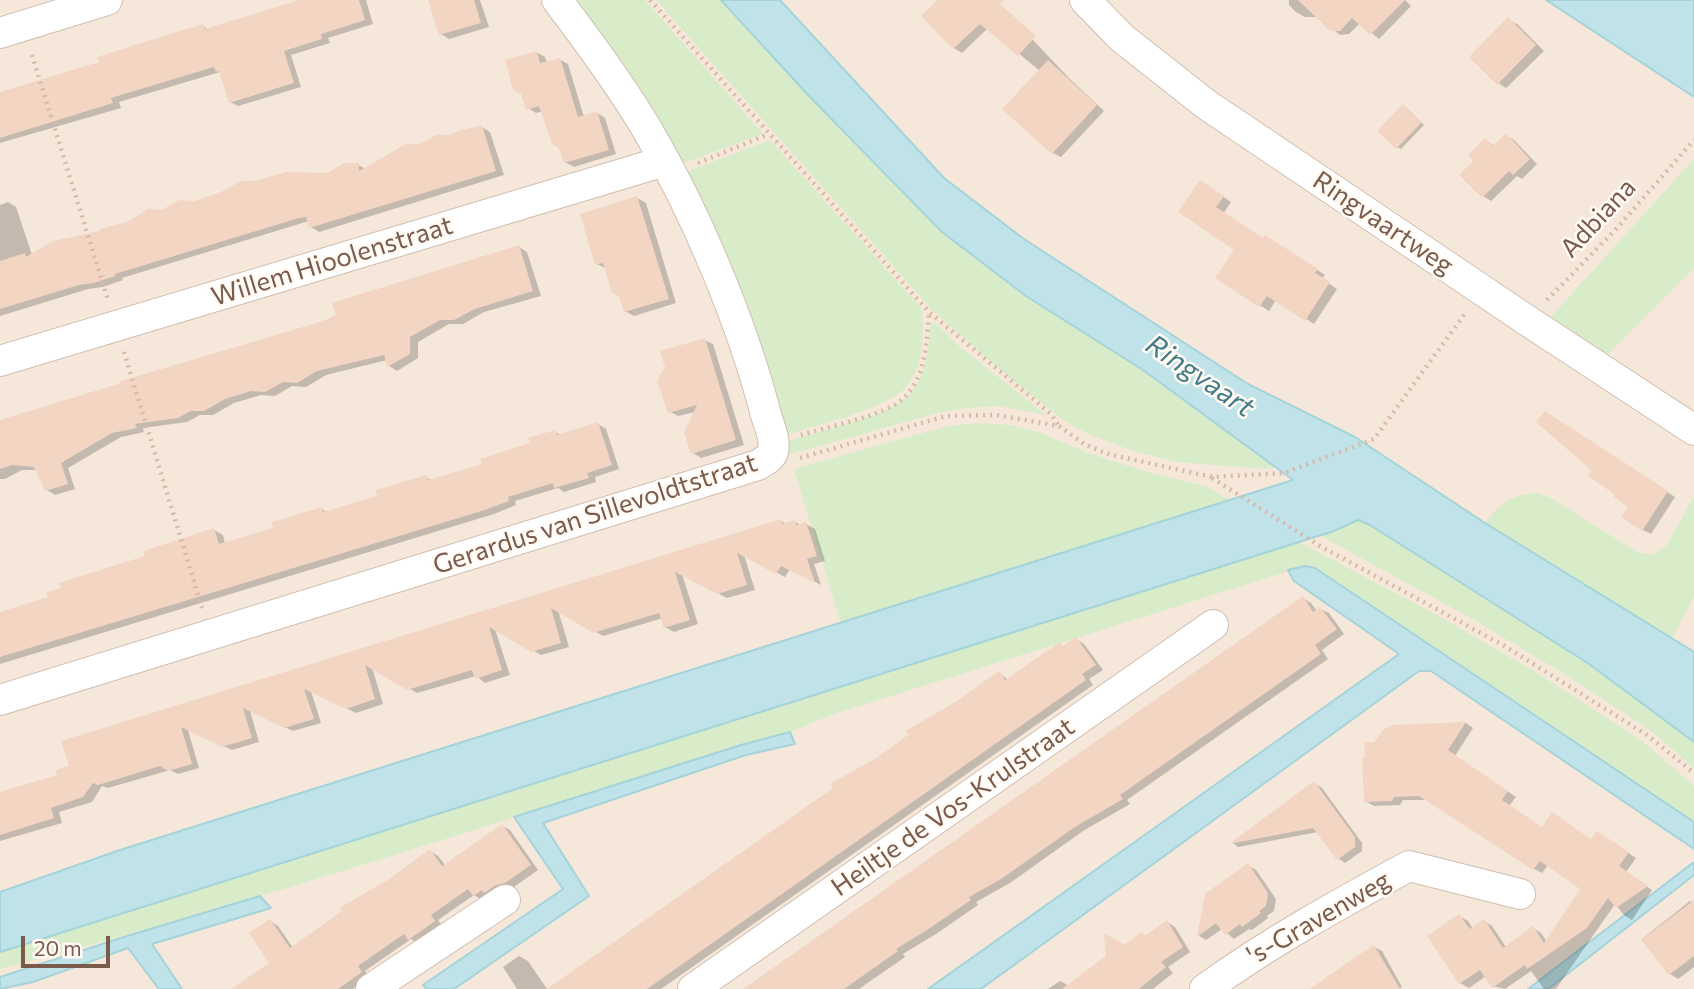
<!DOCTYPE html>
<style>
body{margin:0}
#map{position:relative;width:1694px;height:989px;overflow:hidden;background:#fdf6ec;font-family:Commissioner,sans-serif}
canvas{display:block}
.scale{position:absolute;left:21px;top:936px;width:89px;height:32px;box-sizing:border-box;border:4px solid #7a5c4d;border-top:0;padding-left:9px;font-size:21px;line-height:24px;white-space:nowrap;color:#7a5c4d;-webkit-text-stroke:5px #fffaf3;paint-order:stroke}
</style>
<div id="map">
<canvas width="1694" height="989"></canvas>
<div class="scale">20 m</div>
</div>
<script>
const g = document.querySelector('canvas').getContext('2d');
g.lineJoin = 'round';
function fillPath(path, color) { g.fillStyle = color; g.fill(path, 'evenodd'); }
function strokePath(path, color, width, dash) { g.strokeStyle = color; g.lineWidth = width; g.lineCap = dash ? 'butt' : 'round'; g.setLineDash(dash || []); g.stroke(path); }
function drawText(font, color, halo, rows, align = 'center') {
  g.font = font + ' Commissioner,sans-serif'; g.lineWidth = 5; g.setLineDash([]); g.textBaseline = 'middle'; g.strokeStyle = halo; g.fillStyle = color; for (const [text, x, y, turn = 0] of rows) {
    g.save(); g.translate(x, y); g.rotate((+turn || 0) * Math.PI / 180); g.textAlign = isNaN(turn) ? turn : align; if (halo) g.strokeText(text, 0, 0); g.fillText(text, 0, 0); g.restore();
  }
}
fillPath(new Path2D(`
 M 0,0 L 1546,0 L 1694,97 L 1694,989 L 0,989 Z`), '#f5e8da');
fillPath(new Path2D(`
 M 575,0 L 645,0 L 763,134 L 681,164 L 648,106 Z
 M 656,0 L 721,0 L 809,96 L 942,232 L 1026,296 L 1143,370 L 1275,467 L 1266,469 L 1177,462 L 1133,451 L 1086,433 L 1062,419 L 1000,370 L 933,311 Z
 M 770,140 L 922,309 C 924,336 924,367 905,388 C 887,409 812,426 783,436 L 686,172 Z
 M 1694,159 L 1694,268 L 1607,355 L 1550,318 Z
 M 934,322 L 959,346 L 1046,415 L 998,406 L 965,408 L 937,413 L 788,455 L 785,442 C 808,435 830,429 853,422 C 911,404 926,390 930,327 Z
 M 978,423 L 1010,425 L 1041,433 L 1091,454 L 1151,473 L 1208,487 L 1230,501 L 841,624 L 794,469 L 948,426 Z
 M 1537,493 L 1551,498 L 1637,552 L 1652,555 L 1666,546 L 1694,497 L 1694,597 L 1672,638 L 1485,523 C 1501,504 1511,494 1537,493 Z
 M 1358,520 L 1370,525 L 1589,664 L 1631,693 L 1635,699 L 1694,742 L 1694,768 L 1650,730 L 1561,672 L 1471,618 L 1319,535 Z
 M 1299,542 L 1435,614 L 1537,673 L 1642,741 L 1694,786 L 1694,822 L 1315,568 L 1305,566 L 834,714 L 790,732 L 741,745 C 495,823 250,904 0,969 L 0,952 Z`), '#d8ecc9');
const water = new Path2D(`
 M 721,0 L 780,0 L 944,178 L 1024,239 L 1248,384 L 1355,437 L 1485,523 L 1694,652 L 1694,742 L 1589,664 L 1370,525 L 1358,520 L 1334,531 L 0,952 L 0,892 L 120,850 L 1293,480 L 1143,370 L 1026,296 L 942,232 L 809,96 Z
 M 1546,0 L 1694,0 L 1694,97 Z
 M 1305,566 L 1315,568 L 1694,822 L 1694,849 L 1431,671 L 1419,671 L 981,989 L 928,989 L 1399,654 L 1294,581 L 1288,570 Z
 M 790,732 L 795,744 L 746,755 L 543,823 L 589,896 L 454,989 L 426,989 L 423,985 L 563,889 L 514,817 L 741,745 Z
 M 1694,862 L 1694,875 L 1548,989 L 1528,989 Z
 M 260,896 L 271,908 L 152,944 L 182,989 L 159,989 L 128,948 L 33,982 L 0,989 L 0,977 L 124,937 Z`);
fillPath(water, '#bfe3e8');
strokePath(water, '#a5d3da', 2);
fillPath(new Path2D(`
 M 305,0 L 366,0 L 373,24 L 328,38 L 330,43 L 291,55 L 301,87 L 238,106 L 230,102 L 220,72 L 119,102 L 121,108 L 0,143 L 0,94 L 101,63 L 203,26 L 209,30 Z
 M 430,0 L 480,0 L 489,27 L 449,39 L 441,34 Z
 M 941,0 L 995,0 L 1069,78 L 1104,111 L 1061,157 L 1053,153 L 1040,71 L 988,28 L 962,53 L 954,48 Z
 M 1289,0 L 1405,0 L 1411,6 L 1379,39 L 1360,23 L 1349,34 L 1340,35 L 1318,17 L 1305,17 L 1296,12 L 1289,5 Z
 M 1509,20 L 1517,24 L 1544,51 L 1506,88 L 1498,83 Z
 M 536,52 L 545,57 L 547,63 L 559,59 L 568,64 L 584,117 L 597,113 L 605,118 L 616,154 L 574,167 L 565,162 L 543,111 L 536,113 L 528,108 Z
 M 1407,108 L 1424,125 L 1401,149 L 1397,147 Z
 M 482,127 L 490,132 L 504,175 L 319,232 L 311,227 L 309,221 L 122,278 L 123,280 L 103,287 L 88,289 L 0,316 L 0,205 L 8,202 L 16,207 L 32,255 L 194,203 L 328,174 L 358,165 L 366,169 L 420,146 Z
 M 1506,135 L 1514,140 L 1537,164 L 1522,179 L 1517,176 L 1491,201 L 1483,196 L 1475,161 L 1485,140 L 1495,146 Z
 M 1209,187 L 1231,202 L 1223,214 L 1264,240 L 1274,242 L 1325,275 L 1322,279 L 1337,289 L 1314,324 L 1276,300 L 1269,311 L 1218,278 L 1236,250 L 1181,212 Z
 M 637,198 L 646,203 L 676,303 L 634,316 L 625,311 L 621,297 L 607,269 L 597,264 Z
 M 519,247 L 527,252 L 541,296 L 484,312 L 463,324 L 449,324 L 418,342 L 418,358 L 397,371 L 389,366 L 387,360 L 326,375 L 306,387 L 292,386 L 275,396 L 261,395 L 234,403 L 213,415 L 200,415 L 187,422 L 143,428 L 144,432 L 121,437 L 68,468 L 75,489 L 55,495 L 47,490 L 38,470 L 22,470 L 5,479 L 0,479 L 0,422 L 300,330 Z
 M 704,340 L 713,344 L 744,445 L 701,458 L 693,453 L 695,412 L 678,416 L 669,411 Z
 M 1554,418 L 1675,497 L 1651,534 L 1643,530 L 1631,506 L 1593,470 Z
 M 598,424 L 606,429 L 619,469 L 595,477 L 596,482 L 564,492 L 558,488 L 515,501 L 516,505 L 494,514 L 0,664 L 0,614 L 51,598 L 214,530 L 223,535 L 225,544 L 276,529 L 322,509 L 328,513 L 380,497 L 426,477 L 432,481 L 484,465 L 555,432 L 561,435 Z
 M 781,521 L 786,524 L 795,522 L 801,525 L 806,524 L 815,529 L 825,561 L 814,564 L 821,585 L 790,569 L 785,577 L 744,555 L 755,590 L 727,598 L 682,574 L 698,624 L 674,632 L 665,627 L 663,618 L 603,636 L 558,610 L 569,647 L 541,655 L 495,629 L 510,675 L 485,683 L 476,676 L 417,693 L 372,667 L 383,704 L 356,713 L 311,691 L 321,723 L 293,731 L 250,711 L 259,742 L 232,750 L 188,730 L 199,768 L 178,774 L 170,770 L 108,788 L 102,786 L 92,802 L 59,812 L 62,823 L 0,841 L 0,794 L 59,776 L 71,767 L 63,742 Z
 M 1303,598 L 1311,603 L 1317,611 L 1320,609 L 1329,613 L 1344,634 L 1322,650 L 1328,659 L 1127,800 L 1130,804 L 1083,831 L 1010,883 L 976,902 L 978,905 L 936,934 L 903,954 L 905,957 L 859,989 L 746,989 Z
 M 1076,639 L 1084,644 L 1103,670 L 1089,679 L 1093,685 L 661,989 L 549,989 L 999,673 L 1008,680 L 1060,644 L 1064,647 Z
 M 1466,723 L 1473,728 L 1455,756 L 1516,797 L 1509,806 L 1543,829 L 1592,841 L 1606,838 L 1636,858 L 1626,872 L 1652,890 L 1632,920 L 1624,915 L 1615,904 L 1556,989 L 1544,989 L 1531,971 L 1505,989 L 1493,986 L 1486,976 L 1469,988 L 1460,983 L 1459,916 L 1468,921 L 1473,929 L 1484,921 L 1492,926 L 1506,947 L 1533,928 L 1541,933 L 1547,942 L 1582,889 L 1548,865 L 1542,873 L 1534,869 L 1428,800 L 1403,800 L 1400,805 L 1374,806 L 1365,801 L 1367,758 L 1375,744 L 1393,727 Z
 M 1314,783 L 1322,788 L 1362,843 L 1362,851 L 1345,863 L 1338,858 L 1318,832 L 1238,847 L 1233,843 Z
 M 502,826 L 510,830 L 538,870 L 514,887 L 482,900 L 474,895 L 438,920 L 442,926 L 417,943 L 411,939 L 365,971 L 369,977 L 353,989 L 234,989 L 271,963 L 270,921 L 278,926 L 293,948 L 430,851 L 438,856 L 445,865 Z
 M 1248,865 L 1256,870 L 1276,899 L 1274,911 L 1267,916 L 1268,918 L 1252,930 L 1249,929 L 1234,939 L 1222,929 L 1206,940 L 1199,936 L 1207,895 Z
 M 1690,901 L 1694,903 L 1694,967 L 1678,979 L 1670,974 L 1642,939 Z
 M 1167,922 L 1175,927 L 1190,952 L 1168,967 L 1173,973 L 1153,989 L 1048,989 L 1060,981 L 1069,986 L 1141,934 L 1146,937 Z
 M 1374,947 L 1382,951 L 1402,987 L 1399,989 L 1329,989 Z
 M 519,956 L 528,961 L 547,989 L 517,989 L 503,967 Z`), '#0003');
fillPath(new Path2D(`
 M 299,0 L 359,0 L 365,20 L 321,34 L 322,39 L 284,51 L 294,83 L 229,103 L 219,71 L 216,72 L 214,67 L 111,98 L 113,103 L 0,138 L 0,92 L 99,62 L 97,57 L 157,38 L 203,24 L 205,29 Z
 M 428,0 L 474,0 L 481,23 L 439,35 Z
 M 938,0 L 1004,0 L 1000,4 L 1036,36 L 1018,56 L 980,24 L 953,49 L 921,16 Z
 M 1298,0 L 1405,0 L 1370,35 L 1352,18 L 1340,31 L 1330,31 Z
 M 1508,17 L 1536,45 L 1497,85 L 1469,57 Z
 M 537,51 L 540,63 L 560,58 L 578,117 L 597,111 L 609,150 L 564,163 L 559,148 L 552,144 L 539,106 L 526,110 L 521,94 L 513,90 L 505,60 Z
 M 1048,60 L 1097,105 L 1052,154 L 1002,109 Z
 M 1403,104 L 1422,122 L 1396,149 L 1377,131 Z
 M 482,125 L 496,171 L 309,228 L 306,217 L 299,218 L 115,274 L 115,276 L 94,283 L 79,285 L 0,309 L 0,261 L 25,253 L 26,257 L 53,241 L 100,231 L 100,229 L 129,221 L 148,209 L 162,210 L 179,200 L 194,201 L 221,192 L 241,181 L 254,181 L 287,172 L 327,173 L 344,163 L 359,163 L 359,171 L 406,144 L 420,144 L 436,135 L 450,135 L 458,131 Z
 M 1506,133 L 1530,159 L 1513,175 L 1509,171 L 1482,198 L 1459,175 L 1473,161 L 1468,155 L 1485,138 L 1493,146 Z
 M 1200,180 L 1224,196 L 1216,207 L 1263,238 L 1265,235 L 1318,269 L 1315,273 L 1330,282 L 1305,321 L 1267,296 L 1259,307 L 1215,278 L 1234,250 L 1178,212 Z
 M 637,196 L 669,299 L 624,312 L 619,296 L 612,293 L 603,263 L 595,265 L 580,214 Z
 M 519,245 L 533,291 L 475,309 L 454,320 L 440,320 L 410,337 L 410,354 L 387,367 L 384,355 L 317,371 L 297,383 L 283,382 L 265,392 L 251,391 L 225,399 L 204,411 L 191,411 L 178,418 L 135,424 L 137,428 L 112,433 L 61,463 L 68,484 L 45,491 L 34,467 L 12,465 L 0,469 L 0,420 L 121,383 L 121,381 L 330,319 L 330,317 L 336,315 L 332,303 Z
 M 705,338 L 736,440 L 691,454 L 684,432 L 697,405 L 668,413 L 657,381 L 665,367 L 660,351 Z
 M 1545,411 L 1668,491 L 1642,531 L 1621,517 L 1628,507 L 1613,496 L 1614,494 L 1588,476 L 1591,470 L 1536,422 Z
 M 598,422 L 612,465 L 587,473 L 589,478 L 554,488 L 553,483 L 508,497 L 509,501 L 485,510 L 0,657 L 0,612 L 48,597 L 46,592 L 61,588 L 59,583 L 145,556 L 143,551 L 214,528 L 219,544 L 273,528 L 272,522 L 322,507 L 323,512 L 377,496 L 376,490 L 426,475 L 428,480 L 482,464 L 480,459 L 530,443 L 528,438 L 555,430 L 557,435 Z
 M 781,519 L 782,524 L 795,520 L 796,525 L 806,522 L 817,556 L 807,559 L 815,583 L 781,566 L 776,574 L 737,553 L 747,585 L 717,594 L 675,572 L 690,620 L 664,628 L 659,613 L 593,633 L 551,608 L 561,643 L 531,652 L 489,627 L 502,670 L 475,679 L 472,670 L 407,690 L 365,665 L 375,699 L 346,709 L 304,689 L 314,719 L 284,728 L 243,708 L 252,738 L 222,747 L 181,727 L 192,764 L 168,771 L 160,766 L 98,785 L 93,783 L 83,797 L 51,808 L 54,818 L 0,835 L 0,792 L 57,775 L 56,770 L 69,766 L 61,741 Z
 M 1303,596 L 1313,612 L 1320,607 L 1337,629 L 1315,645 L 1321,654 L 1120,795 L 1123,799 L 1075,827 L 1001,879 L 969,897 L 971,900 L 927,930 L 896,949 L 898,951 L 844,989 L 743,989 Z
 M 1076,637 L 1096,665 L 1082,674 L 1086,680 L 647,989 L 547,989 L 833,788 L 830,784 L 878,757 L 908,735 L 905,731 L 954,703 L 999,671 L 1005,680 L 1060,642 L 1062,646 Z
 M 1466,722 L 1448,750 L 1508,791 L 1502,800 L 1542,827 L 1552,812 L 1591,839 L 1597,831 L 1629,852 L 1619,866 L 1648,886 L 1616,908 L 1608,898 L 1587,928 L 1527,969 L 1525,965 L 1492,988 L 1480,970 L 1459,984 L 1427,936 L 1459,914 L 1470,929 L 1484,919 L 1503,948 L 1533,926 L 1544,943 L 1580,889 L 1540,861 L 1533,870 L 1419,796 L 1394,797 L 1392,801 L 1364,802 L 1362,757 L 1365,757 L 1364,742 L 1374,742 L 1383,730 L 1392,725 Z
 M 1314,781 L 1355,837 L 1355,847 L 1337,860 L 1313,828 L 1229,844 Z
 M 502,824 L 531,865 L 505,883 L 496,885 L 484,893 L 482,890 L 473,896 L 468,889 L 431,915 L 435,921 L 421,931 L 408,940 L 404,934 L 358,966 L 362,972 L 338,989 L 231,989 L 269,963 L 249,933 L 270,919 L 290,948 L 342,911 L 339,908 L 386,881 L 430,849 L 442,866 Z
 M 1248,863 L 1268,893 L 1266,906 L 1259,911 L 1261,913 L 1242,927 L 1240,924 L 1225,935 L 1216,923 L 1197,937 L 1205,894 Z
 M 1694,900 L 1694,956 L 1669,975 L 1641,940 Z
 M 1167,920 L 1183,947 L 1161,962 L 1166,967 L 1139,989 L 1062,989 L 1106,956 L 1104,933 L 1125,945 L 1141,932 L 1144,936 Z
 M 1374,945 L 1400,989 L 1310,989 L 1348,962 Z`), '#f3d5c3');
const minor = new Path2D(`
 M 1085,0 L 1122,38 L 1207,105 L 1528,321 L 1694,430
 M 0,33 L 107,0
 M 0,361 L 665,161
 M 0,700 L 758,465 C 764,461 772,458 773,451 C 776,440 769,425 766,415 C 742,322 696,213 648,131 C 621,85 589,42 557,0
 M 371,989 L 505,900
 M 693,989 L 1213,625
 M 1205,989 C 1270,942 1339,904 1409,866 L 1520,894`);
strokePath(minor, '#d1beb0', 32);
strokePath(new Path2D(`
 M 650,0 L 929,312 L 1051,414 L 1058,425
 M 32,55 L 108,300
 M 698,163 L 769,134
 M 1547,300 L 1617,228 L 1694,140
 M 124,352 L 202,608
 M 801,435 C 826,427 886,415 903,399 C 926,377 927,341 929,312
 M 800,458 L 946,416 L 997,415 L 1059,426 L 1084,444 L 1108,454 L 1212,477 L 1284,473 L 1374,439 L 1466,312
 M 1212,478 L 1320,546 L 1503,645 L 1647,735 L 1694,773`), '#d9b8a5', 4.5, [2, 5]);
strokePath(minor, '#fff', 30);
drawText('26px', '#7a5c4d', '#fffaf3', [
 ["Adbiana",1598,218,-47],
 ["Ringvaartweg",1383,223,34],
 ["Willem Hioolenstraat",332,261,-17],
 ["Gerardus van Sillevoldtstraat",595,514,-18],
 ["Heiltje de Vos-Krulstraat",953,807,-35],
 ["'s-Gravenweg",1319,918,-30]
]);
drawText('italic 28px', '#437c86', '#fffaf3', [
 ["Ringvaart",1200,376,34]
]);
</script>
